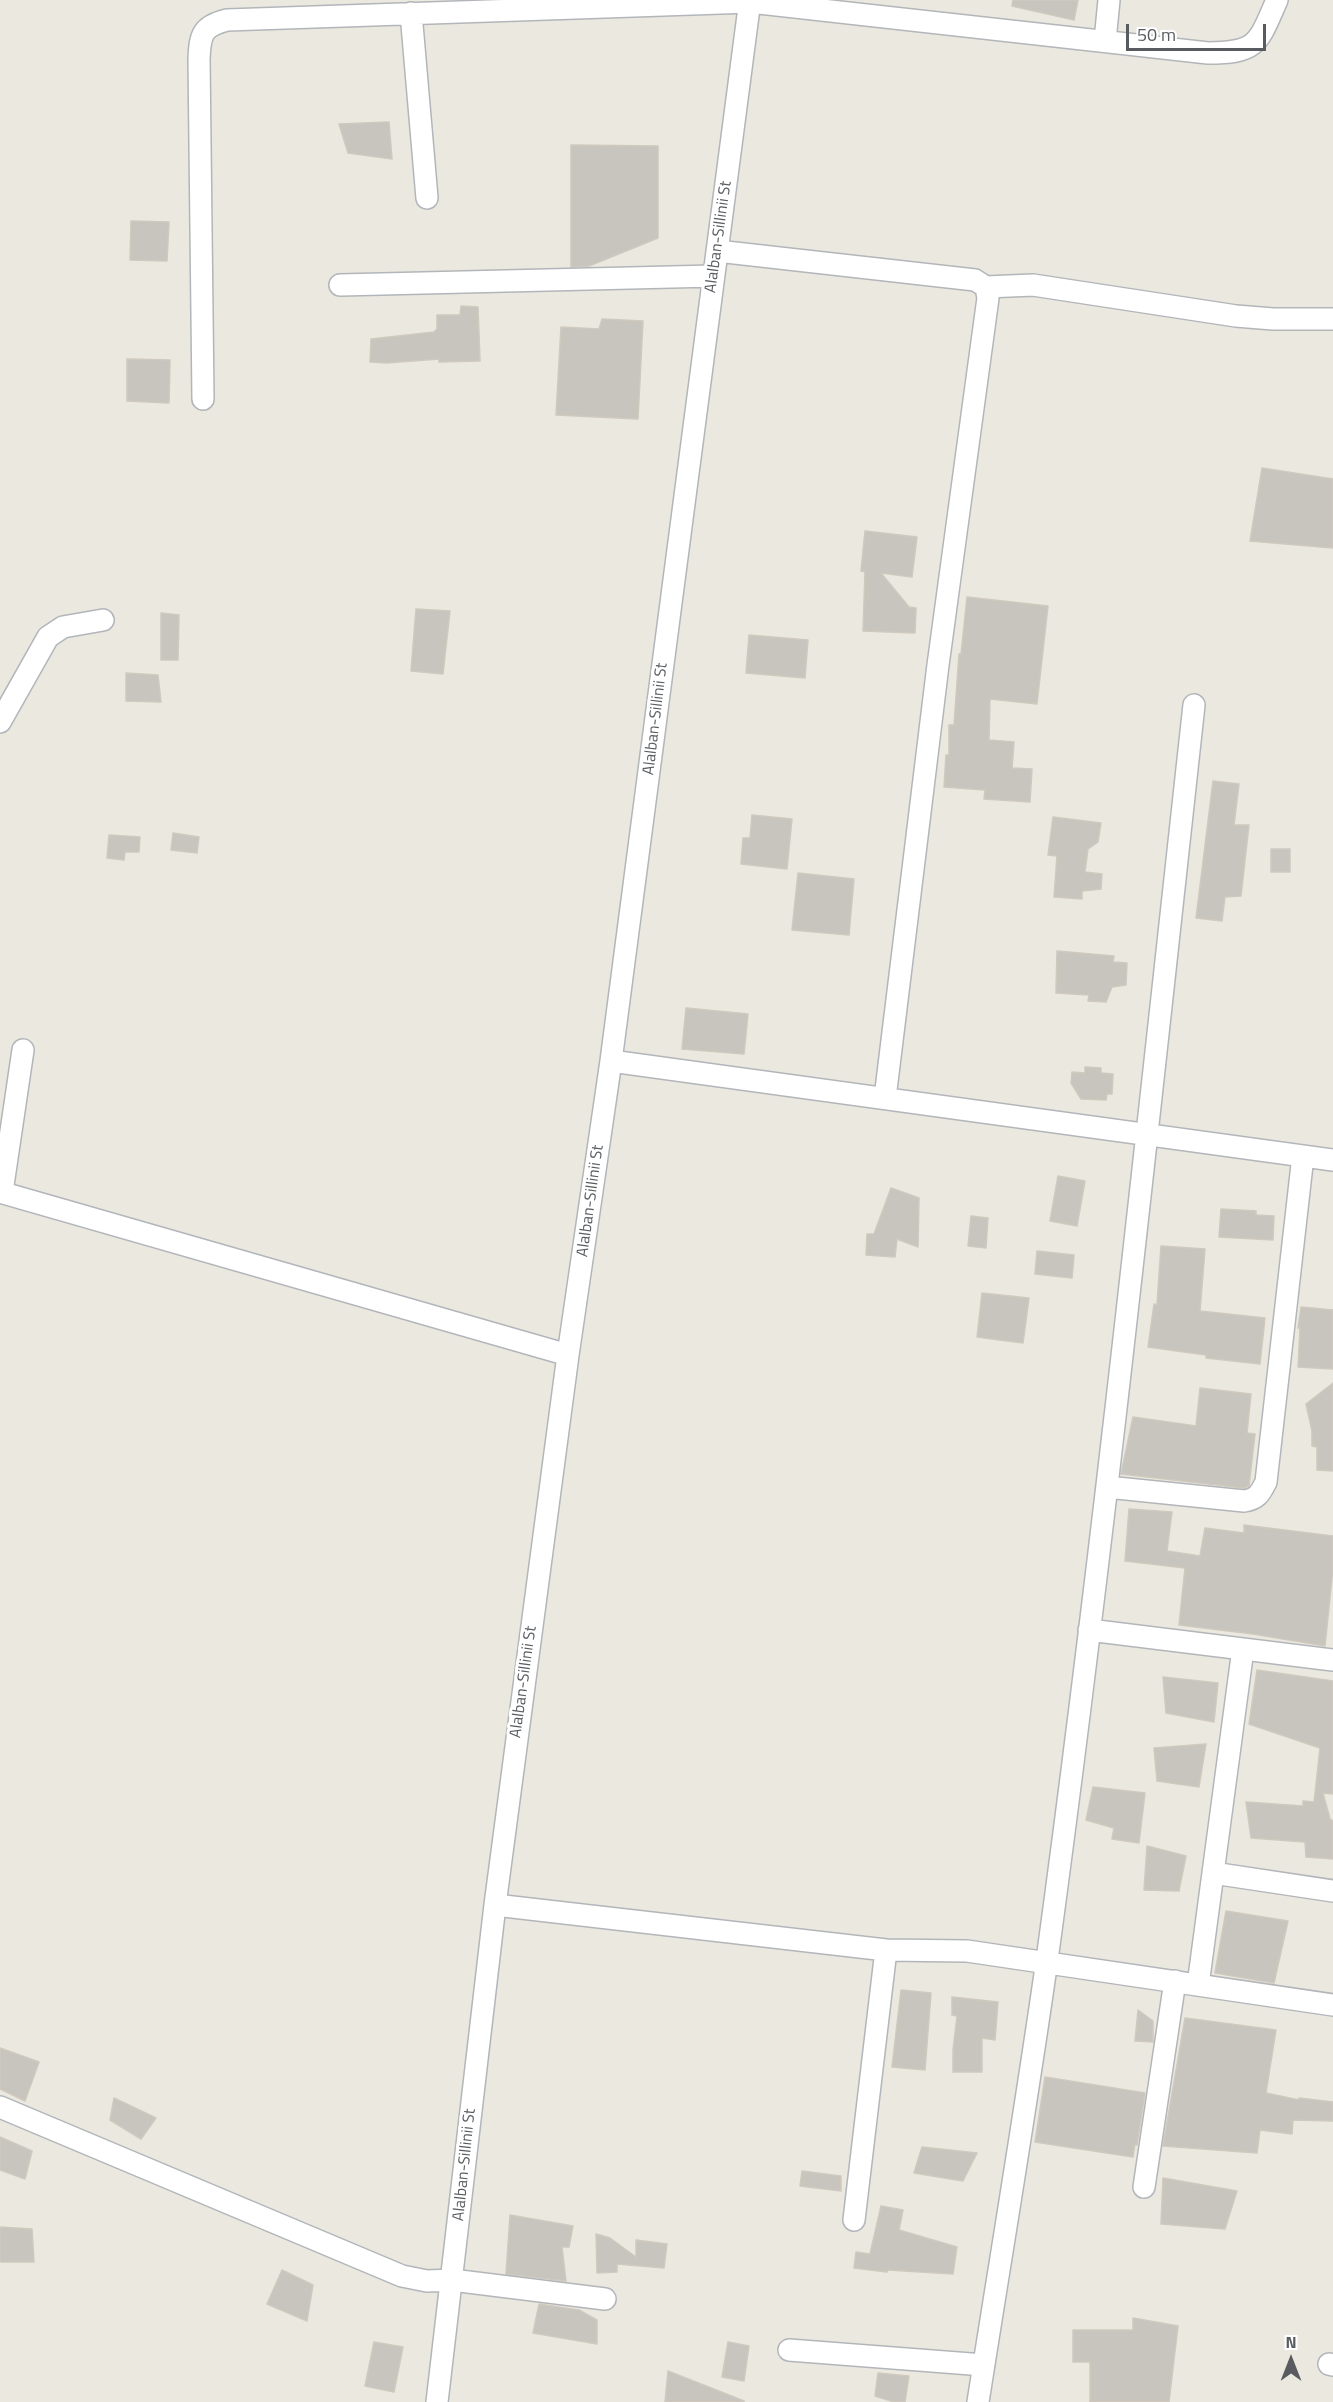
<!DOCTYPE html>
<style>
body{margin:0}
#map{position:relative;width:1333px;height:2402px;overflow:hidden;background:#ebe8df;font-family:"Titillium Web",sans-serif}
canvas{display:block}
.north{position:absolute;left:1261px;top:2330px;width:60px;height:60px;-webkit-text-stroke:4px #fff;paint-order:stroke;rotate:0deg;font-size:16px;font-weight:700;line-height:24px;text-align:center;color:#585c60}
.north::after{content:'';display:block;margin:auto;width:21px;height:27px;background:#585c60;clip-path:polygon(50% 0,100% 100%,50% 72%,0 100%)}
.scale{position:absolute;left:1126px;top:24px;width:140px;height:27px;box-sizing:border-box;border:3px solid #585c60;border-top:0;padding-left:8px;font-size:18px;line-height:21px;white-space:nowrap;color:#585c60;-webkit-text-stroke:4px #fff;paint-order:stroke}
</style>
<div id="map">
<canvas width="1333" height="2402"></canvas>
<div class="north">N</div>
<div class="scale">50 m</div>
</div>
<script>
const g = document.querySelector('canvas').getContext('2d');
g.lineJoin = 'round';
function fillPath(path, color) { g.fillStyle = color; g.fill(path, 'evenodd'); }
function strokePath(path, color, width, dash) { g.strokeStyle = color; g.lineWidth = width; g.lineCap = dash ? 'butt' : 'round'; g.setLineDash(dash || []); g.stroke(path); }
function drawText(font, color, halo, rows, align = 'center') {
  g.font = font + ' "Titillium Web",sans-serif'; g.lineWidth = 6; g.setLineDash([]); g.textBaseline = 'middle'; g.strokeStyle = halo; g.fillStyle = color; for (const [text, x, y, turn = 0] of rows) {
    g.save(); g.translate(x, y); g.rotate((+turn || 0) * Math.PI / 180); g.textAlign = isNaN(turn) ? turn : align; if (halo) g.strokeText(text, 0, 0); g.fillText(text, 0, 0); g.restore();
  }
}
const building = new Path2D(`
 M 1013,0 L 1078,0 L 1074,20 L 1012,6 Z
 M 389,122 L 392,159 L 348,153 L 339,124 Z
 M 571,145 L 658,146 L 658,238 L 589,266 L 571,267 Z
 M 131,221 L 169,222 L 167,261 L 130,260 Z
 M 461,306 L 478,307 L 480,361 L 439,362 L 439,359 L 387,363 L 370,362 L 371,339 L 434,332 L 437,329 L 437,315 L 460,315 Z
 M 602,319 L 643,321 L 638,419 L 556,415 L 561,327 L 599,329 Z
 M 127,359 L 170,360 L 169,403 L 127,401 Z
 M 1262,468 L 1333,479 L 1333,548 L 1250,541 Z
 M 865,531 L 917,537 L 912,577 L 881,573 L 909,607 L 916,608 L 915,633 L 863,631 L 865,572 L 861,571 Z
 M 967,597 L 1048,606 L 1037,704 L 990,699 L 989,740 L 1014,742 L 1012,768 L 1032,769 L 1030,802 L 984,799 L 985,790 L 944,787 L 946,755 L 949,755 L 949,725 L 954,725 L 959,654 L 961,654 Z
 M 416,609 L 450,611 L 443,674 L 411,671 Z
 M 161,613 L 179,615 L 178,660 L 161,660 Z
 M 749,635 L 808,640 L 805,678 L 746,673 Z
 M 126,673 L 158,675 L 161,702 L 126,701 Z
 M 1213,781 L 1239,784 L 1234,825 L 1249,825 L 1241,896 L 1225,897 L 1222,921 L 1196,918 Z
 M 752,815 L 792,819 L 787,869 L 741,864 L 743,838 L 750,838 Z
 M 1053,817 L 1101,823 L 1098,842 L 1088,849 L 1085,872 L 1102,874 L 1101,889 L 1082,891 L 1082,899 L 1054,897 L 1057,856 L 1048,855 Z
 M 173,833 L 199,837 L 197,853 L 171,850 Z
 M 109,835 L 140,837 L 139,852 L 125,852 L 124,860 L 107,858 Z
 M 1271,849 L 1290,849 L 1290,872 L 1271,872 Z
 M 798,873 L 854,879 L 849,935 L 792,930 Z
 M 1057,951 L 1114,956 L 1113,962 L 1127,963 L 1126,985 L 1112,987 L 1106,1002 L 1088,1001 L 1089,995 L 1056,993 Z
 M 686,1008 L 748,1014 L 744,1054 L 682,1049 Z
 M 1085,1067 L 1101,1068 L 1101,1073 L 1113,1074 L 1112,1094 L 1107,1094 L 1106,1100 L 1081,1099 L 1071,1083 L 1072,1072 L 1085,1073 Z
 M 1058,1176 L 1085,1181 L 1077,1226 L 1050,1221 Z
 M 891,1188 L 919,1198 L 918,1247 L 897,1239 L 895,1257 L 866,1255 L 867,1234 L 874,1234 Z
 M 1221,1209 L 1256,1211 L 1256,1215 L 1274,1216 L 1273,1240 L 1219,1237 Z
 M 971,1216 L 988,1218 L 986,1248 L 968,1246 Z
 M 1161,1246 L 1205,1249 L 1200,1311 L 1265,1318 L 1260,1364 L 1206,1358 L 1206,1355 L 1148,1347 L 1154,1304 L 1157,1305 Z
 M 1037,1251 L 1074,1255 L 1072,1278 L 1035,1274 Z
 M 982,1293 L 1029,1298 L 1023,1343 L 977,1337 Z
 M 1301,1307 L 1333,1310 L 1333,1369 L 1298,1367 L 1300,1328 L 1298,1328 Z
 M 1333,1383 L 1333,1471 L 1317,1470 L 1317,1447 L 1312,1446 L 1312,1431 L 1306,1404 Z
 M 1200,1388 L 1251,1394 L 1247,1433 L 1255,1434 L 1249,1486 L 1243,1488 L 1121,1474 L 1133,1417 L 1196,1426 Z
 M 1129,1509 L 1172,1512 L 1167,1551 L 1200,1556 L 1205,1528 L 1244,1533 L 1244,1525 L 1333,1536 L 1333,1568 L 1325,1646 L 1253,1634 L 1179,1625 L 1185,1568 L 1125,1561 Z
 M 1257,1670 L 1333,1681 L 1333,1794 L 1323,1793 L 1330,1819 L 1333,1821 L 1333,1859 L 1306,1857 L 1305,1842 L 1251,1838 L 1246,1802 L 1303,1806 L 1303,1801 L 1314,1802 L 1320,1748 L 1249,1724 Z
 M 1163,1677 L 1218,1683 L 1214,1722 L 1166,1713 Z
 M 1206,1744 L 1199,1787 L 1157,1781 L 1154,1748 Z
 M 1093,1787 L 1145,1793 L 1139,1843 L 1112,1839 L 1114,1828 L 1086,1820 Z
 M 1147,1846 L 1186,1856 L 1179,1891 L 1144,1890 Z
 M 1226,1911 L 1288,1921 L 1274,1983 L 1215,1973 Z
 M 901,1990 L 931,1993 L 925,2070 L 892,2067 Z
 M 952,1997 L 998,2002 L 995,2040 L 982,2038 L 982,2072 L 953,2072 L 953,2050 L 957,2016 L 952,2015 Z
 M 1138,2010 L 1153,2021 L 1153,2042 L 1135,2041 Z
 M 1185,2018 L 1276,2030 L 1266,2093 L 1299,2100 L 1299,2098 L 1333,2102 L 1333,2121 L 1293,2120 L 1292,2134 L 1260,2130 L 1257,2153 L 1163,2146 Z
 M 0,2048 L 39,2062 L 25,2101 L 0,2089 Z
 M 1045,2077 L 1145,2093 L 1137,2145 L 1135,2144 L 1133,2157 L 1035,2142 Z
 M 114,2098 L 156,2118 L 141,2139 L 110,2120 Z
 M 0,2137 L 32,2151 L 25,2179 L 0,2170 Z
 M 922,2147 L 977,2153 L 963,2181 L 914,2173 Z
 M 802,2171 L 841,2176 L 841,2191 L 800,2186 Z
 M 1163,2178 L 1237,2191 L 1225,2229 L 1161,2224 Z
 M 881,2206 L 903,2210 L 899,2230 L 957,2247 L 953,2274 L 888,2270 L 887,2272 L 854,2268 L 856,2252 L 870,2254 Z
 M 510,2215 L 573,2226 L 569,2247 L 562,2247 L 566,2281 L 506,2274 Z
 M 0,2227 L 32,2229 L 34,2262 L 0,2262 Z
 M 596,2234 L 610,2238 L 636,2257 L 636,2240 L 667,2244 L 664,2268 L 617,2264 L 617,2272 L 597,2273 Z
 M 282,2270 L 313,2285 L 307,2321 L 267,2304 Z
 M 539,2304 L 579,2310 L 597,2320 L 597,2344 L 533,2333 Z
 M 1133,2318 L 1178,2326 L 1169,2402 L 1090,2402 L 1090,2362 L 1073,2362 L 1073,2330 L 1133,2330 Z
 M 374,2342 L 403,2347 L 394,2392 L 365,2386 Z
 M 728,2342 L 749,2346 L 744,2381 L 722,2377 Z
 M 668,2371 L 744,2401 L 744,2402 L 665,2402 Z
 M 878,2373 L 909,2376 L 905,2402 L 894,2402 L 875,2396 Z`);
fillPath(building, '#c8c4be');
strokePath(building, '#cfc9be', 1.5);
const minor = new Path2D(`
 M 411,13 L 427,198
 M 1105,41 L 1109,0
 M 717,251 L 975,280 L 986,287 L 988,298 L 938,665 L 885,1098
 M 340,285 L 713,276
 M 986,287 L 1033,285 L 1236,316 L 1273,319 L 1333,319
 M 203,399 L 199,59 C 200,35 202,26 227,20 L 750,2 L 1208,53 C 1258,53 1258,43 1277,0
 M 0,722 L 48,637 L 63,627 L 103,620
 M 611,1061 L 1333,1160
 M 0,1192 L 568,1355
 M 2,1192 L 23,1050
 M 1107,1487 L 1244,1501 C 1257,1499 1260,1494 1266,1482 L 1303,1156
 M 1089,1630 L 1333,1660
 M 1213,1873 L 1333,1891
 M 495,1905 L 886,1950 L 967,1951 L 1333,2005
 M 1198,1985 L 1243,1649
 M 0,2107 L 402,2276 L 427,2281 L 452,2280 L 605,2299
 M 1144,2187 L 1175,1981
 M 854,2220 L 886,1950
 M 789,2350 L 984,2365
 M 1329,2364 L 1333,2365
 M 437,2402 L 495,1905 L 568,1355 L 611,1061 L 750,0
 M 978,2402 C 1001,2255 1026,2108 1047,1960 C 1104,1543 1148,1124 1194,705`);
strokePath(minor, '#b2b6ba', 24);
strokePath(minor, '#fff', 21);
drawText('16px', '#585c60', '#fff', [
 ["Alalban-Sillinii St",719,237,-82],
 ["Alalban-Sillinii St",656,719,-83],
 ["Alalban-Sillinii St",591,1201,-82],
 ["Alalban-Sillinii St",524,1682,-82],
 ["Alalban-Sillinii St",465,2165,-84]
]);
</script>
